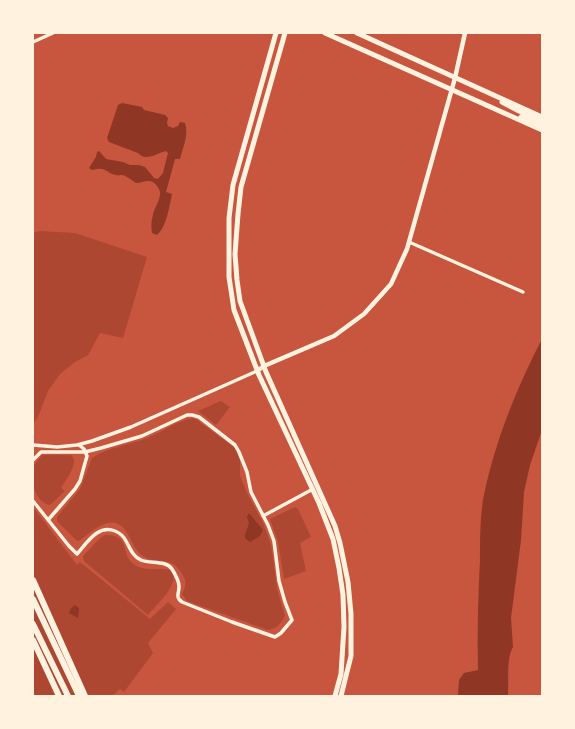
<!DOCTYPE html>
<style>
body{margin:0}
#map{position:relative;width:575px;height:729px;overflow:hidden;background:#c8553d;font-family:"Asap Condensed",sans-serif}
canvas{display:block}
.frame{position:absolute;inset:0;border:34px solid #fff3e0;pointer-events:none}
</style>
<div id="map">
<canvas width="575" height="729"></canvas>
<div class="frame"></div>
</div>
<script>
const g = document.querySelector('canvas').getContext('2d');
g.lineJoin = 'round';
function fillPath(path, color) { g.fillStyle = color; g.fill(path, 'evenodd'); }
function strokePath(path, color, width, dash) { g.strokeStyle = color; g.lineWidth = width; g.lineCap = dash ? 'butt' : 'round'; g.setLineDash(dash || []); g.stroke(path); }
fillPath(new Path2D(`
 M 40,231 L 75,233 L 147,257 L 123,338 L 100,333 L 88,355 L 75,362 L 60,374 L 48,391 L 38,417 L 33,424 L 33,233 Z
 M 221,401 L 230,407 L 216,425 L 198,411 Z
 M 193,418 L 197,420 L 235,448 L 240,460 L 240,476 L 248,495 L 263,523 L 271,545 L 277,589 L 285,616 C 281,624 276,629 268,630 L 187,601 L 182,594 C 185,588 187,583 184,577 C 171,552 160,567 143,556 C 135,551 133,543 129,536 C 115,509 95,529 79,541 L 76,540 L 57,521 L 57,517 L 80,489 L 92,458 C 108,447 130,445 147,438 C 163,432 176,421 193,418 Z
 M 42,455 L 71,455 C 80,463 66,479 61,488 L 65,491 L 50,505 C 35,502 30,481 33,468 C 34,464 39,459 42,455 Z
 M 33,507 L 77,565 L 80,562 L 150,619 L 168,602 L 176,609 L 148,643 L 153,653 L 124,692 L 120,689 L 112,696 L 33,696 Z
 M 295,507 L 298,509 L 311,537 L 300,543 L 306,571 L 284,579 L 278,542 L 270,519 Z
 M 105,535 C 132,534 119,555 135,565 C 146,572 158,567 170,570 L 174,576 C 172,592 158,603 148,615 L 84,561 L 83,556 L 100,538 Z`), '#ae4732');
fillPath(new Path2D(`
 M 122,103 L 142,107 L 144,110 L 165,115 L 168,118 L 167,123 L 168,126 L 173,128 L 178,126 L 180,122 L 185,123 C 189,135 183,147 180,159 L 175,159 L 166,192 L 172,194 C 169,207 167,226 157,235 L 152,233 C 151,227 151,221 153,215 C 155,205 165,195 157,186 C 155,183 152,181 149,181 C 145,181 140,183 136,183 C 132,181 128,176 122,175 C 118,175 120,176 116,175 C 104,172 107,166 92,170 L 89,168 L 96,157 L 97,152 L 99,151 L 106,159 L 123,162 L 130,165 L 139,165 L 145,167 L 154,178 L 158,179 L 163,173 L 168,153 L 166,151 C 157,153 146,162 138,153 L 109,142 L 107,138 L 118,105 Z
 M 542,339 L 542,430 L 530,465 L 524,492 L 521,540 L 511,618 L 513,647 C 506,658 509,683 508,696 L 458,696 L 459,680 L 464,673 L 478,670 C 477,634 478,597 480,561 C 480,541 480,520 483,500 C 494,444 516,389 542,339 Z
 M 249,513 L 263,530 L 260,536 L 250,542 L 245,538 L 245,535 L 249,523 L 247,517 Z
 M 75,605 L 79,608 L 78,618 L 69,613 L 71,608 Z`), '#8f3625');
strokePath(new Path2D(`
 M 33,42 L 53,33
 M 409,242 L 523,292
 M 33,445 L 57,447 L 77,445 L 92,441 L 131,427 L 257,371
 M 33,460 L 41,452 L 85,452 L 101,448 L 142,436 L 187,415 L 192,415 L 199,417 L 235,445 L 239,452 L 247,472 L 251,492 L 268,525 L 274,541 L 279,581 L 285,602 L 292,620 L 281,633 L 275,637 L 232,622 L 182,602 C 175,597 179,594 179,586 C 179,581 175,574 172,569 C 166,560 150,564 141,560 C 133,557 130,548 126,541 C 124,537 120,533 115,531 C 98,524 87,543 77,554 L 69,546 L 33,501
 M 263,516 L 313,489
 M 48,520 L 75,489 L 80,481 L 87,456 L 84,449 L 79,445`), '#fff3e0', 3.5);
strokePath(new Path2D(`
 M 257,371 L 264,366 L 334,336 L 364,314 L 391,284 L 407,249 L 455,78 L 465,33`), '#fff3e0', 4.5);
strokePath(new Path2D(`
 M 276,33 L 233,185 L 229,218 L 229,277 L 234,310 L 259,375 L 319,503 L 333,539 L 339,568 L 343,595 L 344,627 L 341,674 L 335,696
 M 285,33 L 241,187 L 238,214 L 235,254 L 237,280 L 240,301 L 266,372 L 335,526 L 340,543 L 348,582 L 351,614 L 351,656 L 341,696
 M 325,33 L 542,130
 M 357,33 L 542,117
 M 502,102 L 519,111 L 542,121
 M 521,117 L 542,126`), '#fff3e0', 5);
strokePath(new Path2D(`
 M 33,580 L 85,696
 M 33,640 L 59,696`), '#fff3e0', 6);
strokePath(new Path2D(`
 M 33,599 L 79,696
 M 33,624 L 68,696`), '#fff3e0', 6);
</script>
